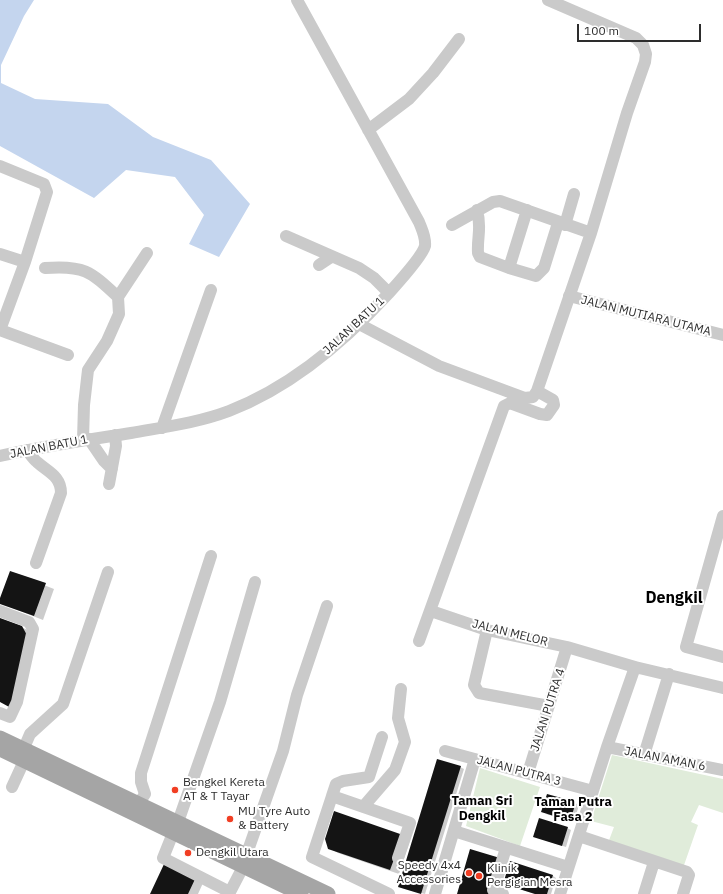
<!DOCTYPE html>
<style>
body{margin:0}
#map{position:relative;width:723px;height:894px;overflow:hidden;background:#fff;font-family:"IBM Plex Sans",sans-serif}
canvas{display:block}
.scale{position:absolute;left:577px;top:24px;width:124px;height:18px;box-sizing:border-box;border:2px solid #2d2d2d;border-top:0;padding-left:5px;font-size:12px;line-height:14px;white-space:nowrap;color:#2d2d2d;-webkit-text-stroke:3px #fff;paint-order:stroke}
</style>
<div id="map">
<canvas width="723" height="894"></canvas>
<div class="scale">100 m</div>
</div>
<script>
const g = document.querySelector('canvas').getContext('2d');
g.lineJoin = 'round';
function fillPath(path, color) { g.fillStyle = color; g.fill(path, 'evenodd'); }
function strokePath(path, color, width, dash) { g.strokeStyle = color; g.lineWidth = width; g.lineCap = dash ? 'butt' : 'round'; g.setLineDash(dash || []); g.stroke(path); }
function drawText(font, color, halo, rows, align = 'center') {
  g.font = font + ' "IBM Plex Sans",sans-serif'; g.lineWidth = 4; g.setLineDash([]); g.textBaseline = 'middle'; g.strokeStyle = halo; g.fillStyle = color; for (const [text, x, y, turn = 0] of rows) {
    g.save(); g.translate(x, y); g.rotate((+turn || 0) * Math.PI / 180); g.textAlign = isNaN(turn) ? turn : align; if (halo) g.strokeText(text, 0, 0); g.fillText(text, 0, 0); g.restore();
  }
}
fillPath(new Path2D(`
 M 612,755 L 723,779 L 723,813 L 699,805 L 691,822 L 698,825 L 683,868 L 608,843 L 614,827 L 591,821 Z
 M 480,768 L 540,787 L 520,846 L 466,826 Z`), '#e0ecda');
fillPath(new Path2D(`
 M 0,0 L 34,0 L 24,16 L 1,65 L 1,83 L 35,99 L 108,104 L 153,137 L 211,160 L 250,204 L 219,257 L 189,244 L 204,215 L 175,177 L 126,170 L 94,198 L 0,146 Z`), '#c4d5ee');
fillPath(new Path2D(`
 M 11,572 L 54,589 L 43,620 L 0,603 Z
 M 0,619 L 28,630 L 0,701 Z
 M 460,767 L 464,769 L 425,894 L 402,888 Z
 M 575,803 L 579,805 L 574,822 L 546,814 Z
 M 567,828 L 571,830 L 566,847 L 538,838 Z
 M 403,836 L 410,840 L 399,874 L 338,853 L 329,848 Z
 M 500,859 L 508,863 L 499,894 L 458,894 Z
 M 165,863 L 203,883 L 198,894 L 151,894 Z
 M 553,876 L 556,878 L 551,894 L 535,894 L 508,885 Z`), '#0003');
fillPath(new Path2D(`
 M 10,571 L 46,583 L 34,616 L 0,604 L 0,598 Z
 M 0,618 L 22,626 L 29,639 L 11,708 L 0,702 Z
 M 437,759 L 461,766 L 421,894 L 398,887 Z
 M 547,794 L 576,802 L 570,821 L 541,812 Z
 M 334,811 L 403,835 L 390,870 L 328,849 L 325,839 Z
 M 539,818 L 568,827 L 562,846 L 533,837 Z
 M 470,849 L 500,858 L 490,894 L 457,894 Z
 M 510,861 L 553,875 L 547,894 L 535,894 L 503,884 Z
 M 165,862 L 196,877 L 188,894 L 150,894 Z`), '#141414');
strokePath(new Path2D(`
 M 368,130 L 409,99 L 433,73 L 459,39
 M 0,166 L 44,184 L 47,192 L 25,262 L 0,330
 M 477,210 C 482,228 477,236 478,253 L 480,257 L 509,268 L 536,276 L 544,268 L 558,223
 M 452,225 L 493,202 L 500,201 L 591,233
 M 565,225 L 574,194
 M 286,236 L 359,268 L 374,278 L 389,293
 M 0,254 L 25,262
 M 319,265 L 331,257
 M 45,268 C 84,265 90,271 118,297
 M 509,268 L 527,210
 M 569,296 L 723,335
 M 359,324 L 439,366 L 525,398 L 533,397 L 537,391 L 591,233 L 627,113 L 645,62 L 646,54 L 643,45 L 636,38 L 548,0
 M 0,330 L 68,355
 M 162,428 L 211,290
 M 89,439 L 104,461 L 112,469
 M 83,440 L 84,405 L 88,370 L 107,341 L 119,314 L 118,297 L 147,253
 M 27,450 C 30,454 33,459 37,462 C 48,472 61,476 61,493 L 36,563
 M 0,456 C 43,446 87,440 131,433 C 164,427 197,423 229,411 C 291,387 344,342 388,294 C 397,284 422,257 425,246 C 426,237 422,230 419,222 L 297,0
 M 109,484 L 116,446 L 115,435
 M 723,516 L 686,647 L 723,657
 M 0,611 L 29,622 L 33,629 L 17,702 L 10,717 L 0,713
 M 431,611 L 487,630 L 567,647 L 635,667 L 723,688
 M 487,630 L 474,685 L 479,693 L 549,706
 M 419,641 L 504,406 L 510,403 L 540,414 L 547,415 L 554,405 L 553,400 L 537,391
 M 607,747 L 723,770
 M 24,748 L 30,734 L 63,704 L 108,572
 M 445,751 L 593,791
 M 644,755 L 669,674
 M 528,773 L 567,647
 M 12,787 L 24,761
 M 332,796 L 336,784 L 343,781 L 369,777 L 382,737
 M 139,803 L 145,794 L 141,782 L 141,773 L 211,556
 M 363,807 L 395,770 L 405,742 L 398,718 L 401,689
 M 178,822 L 220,702 L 255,582
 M 454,831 L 568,867
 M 173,833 L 163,858 L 230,892 L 243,867
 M 579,836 L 687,872 L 689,875 L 683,894
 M 246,856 L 283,751 L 297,695 L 327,606
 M 389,894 L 312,857 L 332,796 L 410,823 L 398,858
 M 435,894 L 475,759
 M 503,894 L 493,890 L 506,848
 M 560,894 L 607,747 L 635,667
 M 644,894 L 654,862`), '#cacaca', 12);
strokePath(new Path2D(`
 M 0,738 L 328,894
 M 0,749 L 301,894`), '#a5a5a5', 15);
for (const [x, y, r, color] of [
 [175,790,4,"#f13e23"],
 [230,819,4,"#f13e23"],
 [188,853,4,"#f13e23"],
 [469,873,4,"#f13e23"],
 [479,876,4,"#f13e23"]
]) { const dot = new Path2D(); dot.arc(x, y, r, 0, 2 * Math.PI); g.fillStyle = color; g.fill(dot); strokePath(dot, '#fff', 1.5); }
drawText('12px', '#2d2d2d', '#fff', [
 ["JALAN MUTIARA UTAMA",646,316,14],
 ["JALAN BATU 1",354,326,-43],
 ["JALAN BATU 1",49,447,-11],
 ["JALAN MELOR",510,633,14],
 ["JALAN PUTRA 4",548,710,-72],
 ["JALAN AMAN 6",665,759,11],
 ["JALAN PUTRA 3",519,771,15]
]);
drawText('12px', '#2d2d2d', '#fff', [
 ["Bengkel Kereta",183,783],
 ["AT & T Tayar",183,797],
 ["MU Tyre Auto",238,812],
 ["& Battery",238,826],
 ["Dengkil Utara",196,853],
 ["Speedy 4x4",461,866,"right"],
 ["Accessories",461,880,"right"],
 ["Klinik",487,869],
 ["Pergigian Mesra",487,883]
], 'left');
drawText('bold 13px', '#000', '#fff', [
 ["Taman Sri",482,801],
 ["Dengkil",482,816],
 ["Taman Putra",573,802],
 ["Fasa 2",573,817]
]);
drawText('bold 16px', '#000', '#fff', [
 ["Dengkil",674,598]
]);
</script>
